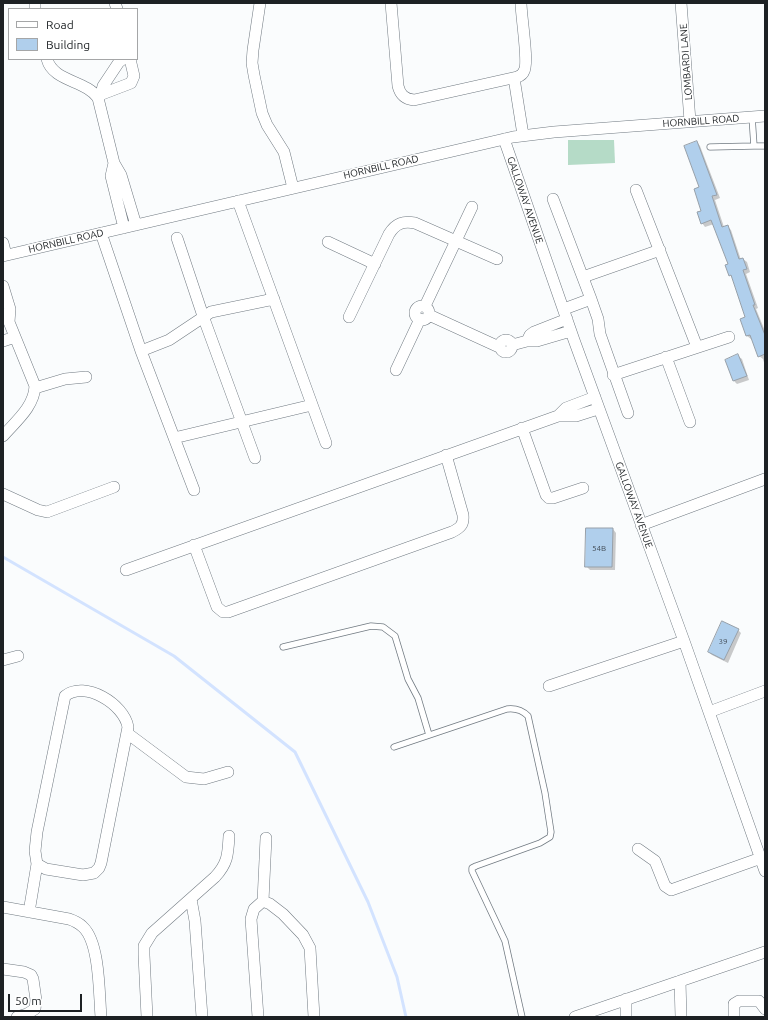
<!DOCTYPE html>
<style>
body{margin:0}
#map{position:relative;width:768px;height:1020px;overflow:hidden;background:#fafcfd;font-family:Ubuntu,sans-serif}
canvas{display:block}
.frame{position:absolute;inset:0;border:4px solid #1d2124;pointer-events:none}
.legend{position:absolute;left:8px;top:8px;width:130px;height:52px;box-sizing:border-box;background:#fff;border:1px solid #a5a6a7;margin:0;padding:5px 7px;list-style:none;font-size:12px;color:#1d2124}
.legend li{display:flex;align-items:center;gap:8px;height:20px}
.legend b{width:20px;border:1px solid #a5a6a7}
.scale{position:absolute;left:8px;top:994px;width:74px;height:18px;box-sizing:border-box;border:2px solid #1d2124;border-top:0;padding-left:5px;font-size:12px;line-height:14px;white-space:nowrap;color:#1d2124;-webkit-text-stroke:3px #fff;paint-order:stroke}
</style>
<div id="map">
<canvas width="768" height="1020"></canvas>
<div class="frame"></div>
<ul class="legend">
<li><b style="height:5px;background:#fff"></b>Road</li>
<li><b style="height:11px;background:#b0cfec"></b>Building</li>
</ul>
<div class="scale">50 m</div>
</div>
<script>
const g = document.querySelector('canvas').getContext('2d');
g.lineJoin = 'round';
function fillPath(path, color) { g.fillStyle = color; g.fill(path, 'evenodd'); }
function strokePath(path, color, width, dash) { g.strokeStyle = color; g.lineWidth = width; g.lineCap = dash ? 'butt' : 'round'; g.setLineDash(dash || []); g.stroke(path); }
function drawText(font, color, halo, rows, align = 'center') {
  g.font = font + ' Ubuntu,sans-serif'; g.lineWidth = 3; g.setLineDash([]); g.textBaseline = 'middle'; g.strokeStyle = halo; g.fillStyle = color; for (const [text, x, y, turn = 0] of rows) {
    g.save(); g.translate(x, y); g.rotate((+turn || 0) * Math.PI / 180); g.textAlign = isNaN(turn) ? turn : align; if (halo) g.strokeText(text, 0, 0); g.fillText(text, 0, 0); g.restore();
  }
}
fillPath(new Path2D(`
 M 568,140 L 614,140 L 615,163 L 568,165 Z`), '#b5dbc7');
fillPath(new Path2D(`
 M 697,142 L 700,146 L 720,198 L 715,200 L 724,227 L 727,226 L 731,230 L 741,260 L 743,259 L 747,262 L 750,272 L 746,274 L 758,308 L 756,309 L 765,331 L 765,366 L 763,359 L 759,356 L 752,339 L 751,339 L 747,336 L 741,320 L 747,318 L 733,278 L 730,275 L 729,264 L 714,224 L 705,227 L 702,223 L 702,211 Z
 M 738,356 L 742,359 L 749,380 L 737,384 L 734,381 Z
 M 613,529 L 616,533 L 615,570 L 590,570 L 586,566 Z
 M 738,630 L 741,633 L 728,663 L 712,655 L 709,652 Z`), '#0003');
strokePath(new Path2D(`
 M 3,557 L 174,656 L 295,752 L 368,902 L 397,977 L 406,1017`), '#d3e3ff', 3);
const building = new Path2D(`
 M 697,141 L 717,195 L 712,196 L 722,227 L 728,225 L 739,259 L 743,258 L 747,269 L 743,270 L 755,305 L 753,305 L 765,335 L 765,354 L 758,357 L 750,335 L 746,336 L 740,319 L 745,317 L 731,275 L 729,276 L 725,265 L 728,264 L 711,220 L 701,224 L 697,212 L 701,211 L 694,189 L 699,187 L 684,146 Z
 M 738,354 L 747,376 L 733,381 L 725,360 Z
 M 586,528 L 613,528 L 612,567 L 585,567 Z
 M 722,621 L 739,629 L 724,660 L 708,652 Z`);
fillPath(building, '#b0cfec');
strokePath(building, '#97a0a9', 1);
const service = new Path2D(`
 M 752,117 L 754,146 L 765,146
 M 710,147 L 754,146
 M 283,647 L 371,626 L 383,627 L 395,636 L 408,679 L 418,698 L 429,735
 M 394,747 L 507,709 C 515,708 522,710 528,716 L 545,793 L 551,832 L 550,837 L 540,843 L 476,866 L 472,868 L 472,871 L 505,941 L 522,1017`);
const minor = new Path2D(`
 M 35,3 L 35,9
 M 115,3 L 117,9
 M 260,3 L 253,50 L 252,63 L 254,75 L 262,113 L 267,125 L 284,152 L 293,188
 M 391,3 L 398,86 C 400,94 404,99 414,100 L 517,77 C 520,76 523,74 524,71 C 529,63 521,16 521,3
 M 681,3 L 690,121
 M 47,59 C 53,82 86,80 98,98 L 114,163 L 121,175 L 136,225
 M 514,78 L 523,135
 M 101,95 L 103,86 L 119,62 L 123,59
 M 97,96 L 131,83 L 134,76 L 130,59
 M 504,139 L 574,340 L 684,641 L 765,871
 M 114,163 L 111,176 L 124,228
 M 636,190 L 697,347
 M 553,199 L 591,299 L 598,319 L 600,334 L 628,413
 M 238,201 L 326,443
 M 101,233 L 141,351 L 194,490
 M 177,238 L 203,316 L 255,458
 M 328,242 L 375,264
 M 3,243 L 6,255
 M 3,256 L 513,137 L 554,132 L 765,116
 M 583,277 L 660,250
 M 3,286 L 10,309 L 9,322
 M415 313a7 7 0 1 1 14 0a7 7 0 1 1-14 0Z
 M 425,306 L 472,207
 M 564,309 L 591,299
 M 3,314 L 9,322 L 35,386 C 34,407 16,421 3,436
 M 429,315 L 499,347
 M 349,317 L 389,234 C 396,223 403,221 415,223 L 497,259
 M500 346a6 6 0 1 1 12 0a6 6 0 1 1-12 0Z
 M 3,341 L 15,337
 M 527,341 L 530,335 L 534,332 L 567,319
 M 512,345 L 527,341 L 537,341 L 571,331
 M 141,351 L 169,340 L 211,312 L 274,299
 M 666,357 L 690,422
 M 396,370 L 420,319
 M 613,375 L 729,337
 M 35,388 L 65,379 L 86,377
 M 558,416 L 566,408 L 595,397
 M 522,428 L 546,495 L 549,498 L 553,498 L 583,488
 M 174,438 L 312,405
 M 3,494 L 38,510 L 47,512 L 114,487
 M 641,525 L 765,479
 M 194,545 L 217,607 L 223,612 L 228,612 L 452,532 C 460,528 464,525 463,515 L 446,455
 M 126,570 L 558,416 L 576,416 L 598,409
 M 3,660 L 18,656
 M 549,686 L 684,641
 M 709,712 L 765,691
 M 127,733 L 186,777 L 204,779 L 228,772
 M 638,849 L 655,861 L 665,886 L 671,890 L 761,858
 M 191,899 L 195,921 L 202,1017
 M 263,901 L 270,904 L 283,914 L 303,935 L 310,948 L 314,1017
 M 3,907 L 69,919 C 75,921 79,923 83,927 C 100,943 99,994 101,1017
 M 29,912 L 37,864 L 35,851 L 37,832 L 65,696 C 85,680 124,704 128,727 L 101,863 L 99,868 L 94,873 L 83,875 L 46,869 L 37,864
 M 3,969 L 24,972 L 31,975 L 33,979 L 36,1000 L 35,1009 L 27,1014 L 17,1017
 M 680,981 L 681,1017
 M 626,999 L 626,1017
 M 147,1017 L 144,955 L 144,946 L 152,933 L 215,877 C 228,863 228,854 229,836
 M 258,1017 L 251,919 L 254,909 L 263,901 L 266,838
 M 575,1017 L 765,952
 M 734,1017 L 734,1004 L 739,1001 L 759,1001 L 765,1009`);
strokePath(service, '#717a82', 7);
strokePath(minor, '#717a82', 12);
strokePath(service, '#fff', 5.5);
strokePath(minor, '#fff', 11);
drawText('8px', '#424c56', null, [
 ["54B",599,548],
 ["39",723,641]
]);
drawText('10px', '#1d2124', '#fff', [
 ["LOMBARDI LANE",686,62,-94],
 ["HORNBILL ROAD",701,121,-4],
 ["HORNBILL ROAD",381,167,-13],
 ["GALLOWAY AVENUE",525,200,71],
 ["HORNBILL ROAD",66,241,-13],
 ["GALLOWAY AVENUE",634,505,70]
]);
</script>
